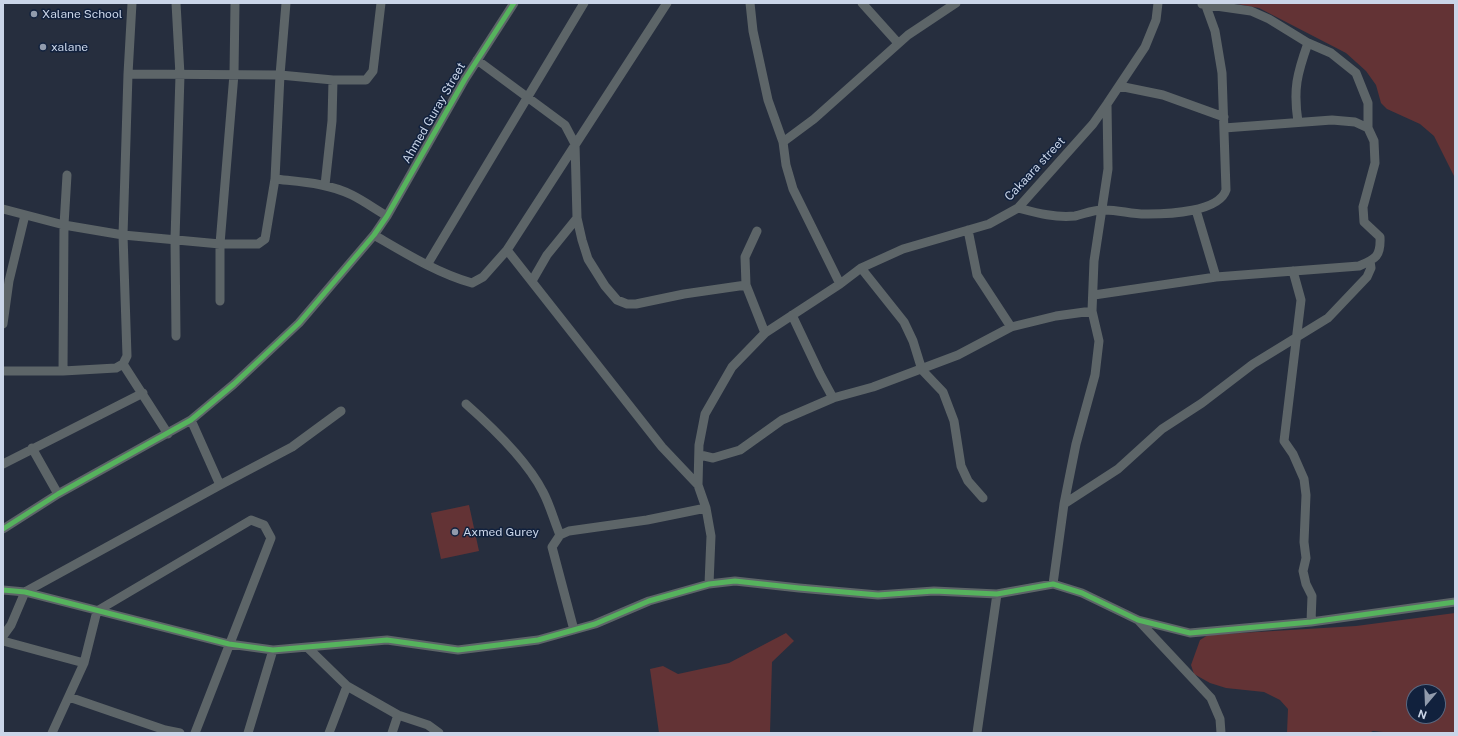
<!DOCTYPE html>
<style>
body{margin:0}
#map{position:relative;width:1458px;height:736px;overflow:hidden;background:#262e3e;font-family:"Public Sans",sans-serif}
canvas{display:block}
.frame{position:absolute;inset:0;border:4px solid #cad5e8;pointer-events:none}
.north{position:absolute;left:1406px;top:684px;width:40px;height:40px;box-sizing:border-box;background:#11213d;border:1px solid #5b6981;border-radius:50%;rotate:199deg;font-size:11px;font-weight:700;line-height:16px;text-align:center;color:#cad5e8}
.north::after{content:'';display:block;margin:auto;width:14px;height:18px;background:#919bac;clip-path:polygon(50% 0,100% 100%,50% 72%,0 100%)}
</style>
<div id="map">
<canvas width="1458" height="736"></canvas>
<div class="frame"></div>
<div class="north">N</div>
</div>
<script>
const g = document.querySelector('canvas').getContext('2d');
g.lineJoin = 'round';
function fillPath(path, color) { g.fillStyle = color; g.fill(path, 'evenodd'); }
function strokePath(path, color, width, dash) { g.strokeStyle = color; g.lineWidth = width; g.lineCap = dash ? 'butt' : 'round'; g.setLineDash(dash || []); g.stroke(path); }
function drawText(font, color, halo, rows, align = 'center') {
  g.font = font + ' "Public Sans",sans-serif'; g.lineWidth = 3; g.setLineDash([]); g.textBaseline = 'middle'; g.strokeStyle = halo; g.fillStyle = color; for (const [text, x, y, turn = 0] of rows) {
    g.save(); g.translate(x, y); g.rotate((+turn || 0) * Math.PI / 180); g.textAlign = isNaN(turn) ? turn : align; if (halo) g.strokeText(text, 0, 0); g.fillText(text, 0, 0); g.restore();
  }
}
fillPath(new Path2D(`
 M 1232,3 L 1455,3 L 1455,178 L 1434,136 L 1420,124 L 1387,109 L 1381,103 L 1376,85 L 1366,71 L 1346,53 L 1259,8 Z
 M 469,505 L 479,551 L 441,559 L 431,513 Z
 M 1455,613 L 1455,733 L 1393,733 L 1373,731 L 1369,733 L 1287,733 L 1288,709 L 1280,700 L 1264,692 L 1226,688 L 1210,683 L 1194,674 L 1191,665 L 1200,640 L 1208,635 L 1356,626 ZM 1414,692 L 1438,692 L 1438,716 L 1414,716 Z
 M 786,633 L 794,641 L 772,662 L 770,733 L 659,733 L 650,669 L 663,666 L 678,674 L 729,663 Z`), '#633335');
strokePath(new Path2D(`
 M 750,3 L 753,31 L 768,100 L 783,142 L 786,165 L 793,189 L 840,284
 M 862,3 L 898,43
 M 1202,4 L 1251,11 L 1269,19 L 1308,43 L 1331,53 L 1356,73 L 1368,103 L 1368,128
 M 477,60 L 565,125 L 575,144 L 577,218 L 582,240 L 588,259 L 605,286 L 617,300 L 627,304 L 636,304 L 684,294 L 746,285
 M 128,74 L 280,75 L 333,80 L 366,80 L 373,71 L 381,3
 M 1119,86 L 1163,95 L 1224,117
 M 1298,122 C 1293,89 1297,74 1308,43
 M 783,142 L 814,119 L 908,35 L 956,3
 M 275,179 C 301,182 328,183 352,195 C 364,201 375,209 387,216
 M 325,185 L 332,121 L 333,80
 M 1018,208 C 1037,213 1055,218 1075,216 C 1084,214 1093,210 1102,210 C 1117,209 1133,215 1148,214 C 1169,214 1219,212 1226,190 L 1222,73 L 1215,31 L 1206,6
 M 3,209 L 64,225 L 123,235 L 220,244 L 258,244 L 265,239 L 275,179 L 280,75 L 286,3
 M 1196,210 L 1216,277
 M 968,230 L 977,275 L 1011,327
 M 757,231 L 745,257 L 746,285 L 765,333
 M 374,235 C 405,253 437,273 472,283 L 483,277 L 507,250 L 667,3
 M 507,250 L 662,447 L 698,485 L 706,508 L 711,536 L 709,584
 M 427,265 L 584,3
 M 861,268 L 904,322 L 913,341 L 922,370 L 943,392 L 954,421 L 961,466 L 968,481 L 983,498
 M 1293,271 L 1301,300 L 1284,441 L 1293,454 L 1304,479 L 1306,495 L 1304,542 L 1306,558 L 1303,571 L 1306,584 L 1312,596 L 1311,622
 M 532,281 L 547,255 L 577,218
 M 1094,295 L 1216,277 L 1359,266 C 1376,259 1381,256 1380,237 L 1364,222 L 1363,207 L 1375,163 L 1374,141 L 1368,128 L 1355,122 L 1332,120 L 1224,128
 M 220,301 L 220,244 L 234,74 L 235,3
 M 792,315 L 820,374 L 833,398
 M 3,324 L 9,281 L 25,215
 M 176,336 L 175,239 L 180,75 L 176,3
 M 123,364 L 168,434
 M 3,371 L 63,371 L 116,368 L 123,364 L 127,356 L 123,235 L 128,74 L 132,3
 M 63,371 L 64,225 L 67,175
 M 466,404 C 492,427 527,460 543,492 C 550,505 554,521 560,535
 M 191,420 L 220,485
 M 32,448 L 58,494
 M 700,455 L 713,458 L 740,450 L 782,420 L 833,398 L 873,387 L 958,355 L 1011,327 L 1056,316 L 1092,311
 M 3,464 L 143,393
 M 698,485 L 699,445 L 705,414 L 732,367 L 765,333 L 840,284 L 861,268 L 903,249 L 989,224 L 1018,208 L 1093,124 L 1107,104 L 1145,47 L 1156,20 L 1158,3
 M 1064,504 L 1118,469 L 1162,429 L 1202,403 L 1253,364 L 1328,318 L 1367,277 L 1371,268 L 1370,261
 M 3,529 L 58,494 L 191,420 L 234,384 L 299,323 L 374,235 L 387,216 L 465,79 L 514,3
 M 1053,584 L 1064,504 L 1076,444 L 1095,375 L 1099,341 L 1092,311 L 1094,261 L 1108,169 L 1107,105
 M 3,590 L 25,592 L 229,644 L 273,650 L 387,640 L 458,650 L 538,640 L 595,624 L 649,601 L 709,584 L 735,581 L 799,588 L 878,595 L 934,591 L 997,594 L 1053,584 L 1082,593 L 1138,620 L 1190,633 L 1311,622 L 1455,602
 M 1138,620 L 1211,698 L 1220,719 L 1221,733
 M 574,630 L 552,547 L 560,535 L 569,531 L 647,520 L 706,508
 M 3,636 L 11,625 L 25,592 L 220,485 L 292,447 L 341,411
 M 3,641 L 84,663
 M 307,647 L 347,686 L 398,715 L 428,725 L 439,733
 M 69,697 L 165,730 L 180,733
 M 52,733 L 84,663 L 97,611 L 251,520 L 264,525 L 271,538 L 195,733
 M 248,733 L 273,650
 M 329,733 L 347,686
 M 392,733 L 398,715
 M 977,733 L 997,594`), '#5d6568', 9);
strokePath(new Path2D(`
 M 3,529 L 58,494 L 191,420 L 234,384 L 299,323 L 374,235 L 387,216 L 465,79 L 514,3
 M 3,590 L 25,592 L 229,644 L 273,650 L 387,640 L 458,650 L 538,640 L 595,624 L 649,601 L 709,584 L 735,581 L 799,588 L 878,595 L 934,591 L 997,594 L 1053,584 L 1082,593 L 1138,620 L 1190,633 L 1311,622 L 1455,602`), '#56b35d', 5);
for (const [x, y, r, color] of [
 [34,14,4,"#919bac"],
 [43,47,4,"#919bac"],
 [455,532,4,"#919bac"]
]) { const dot = new Path2D(); dot.arc(x, y, r, 0, 2 * Math.PI); g.fillStyle = color; g.fill(dot); strokePath(dot, '#11213d', 1.5); }
drawText('12px', '#cad5e8', '#11213d', [
 ["Xalane School",42,14],
 ["xalane",51,47],
 ["Axmed Gurey",463,532]
], 'left');
drawText('12px', '#cad5e8', '#11213d', [
 ["Ahmed Guray Street",434,113,-60],
 ["Cakaara street",1035,169,-47]
]);
</script>
